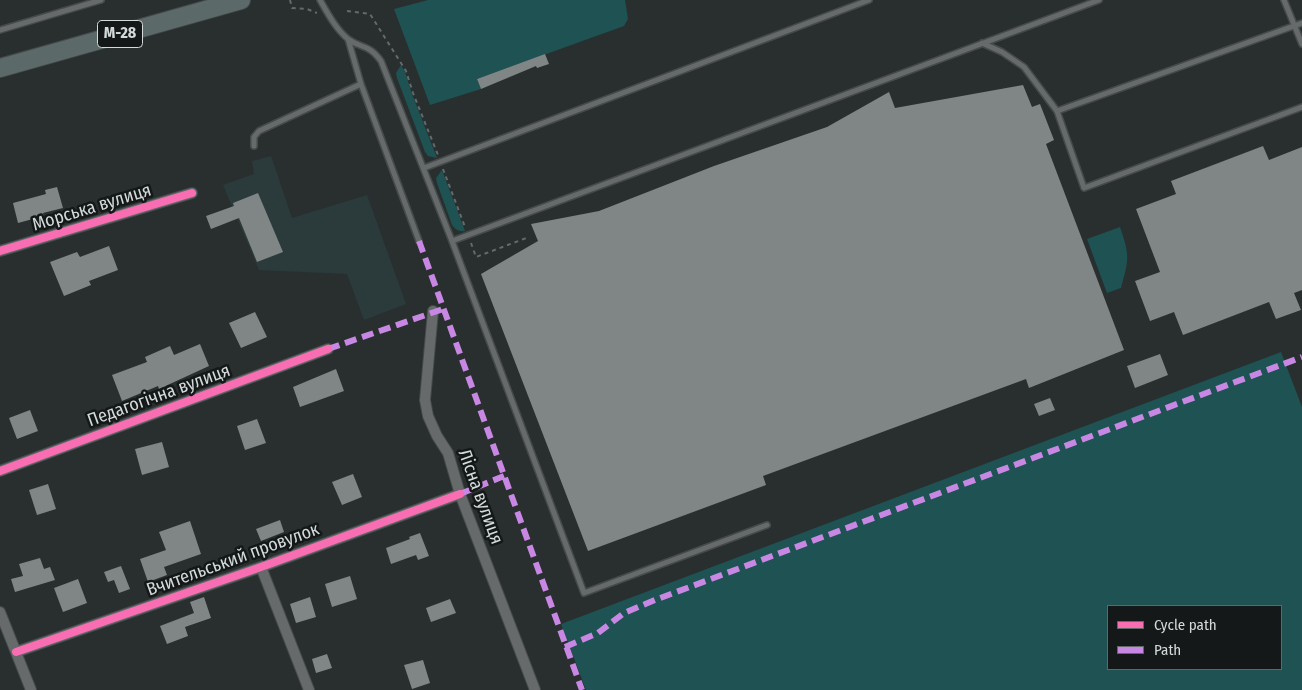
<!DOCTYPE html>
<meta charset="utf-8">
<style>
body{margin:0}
#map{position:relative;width:1302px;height:690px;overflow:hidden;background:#292f2f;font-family:"Fira Sans Condensed",sans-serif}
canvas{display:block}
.legend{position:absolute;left:1107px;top:605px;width:175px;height:65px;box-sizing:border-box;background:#141818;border:1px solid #616666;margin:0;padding:6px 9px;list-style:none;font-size:15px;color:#d4dada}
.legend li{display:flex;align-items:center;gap:10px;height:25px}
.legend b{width:25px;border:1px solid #616666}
</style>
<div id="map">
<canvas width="1302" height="690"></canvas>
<ul class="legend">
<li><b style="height:6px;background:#f96db3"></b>Cycle path</li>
<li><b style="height:6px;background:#c787e3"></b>Path</li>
</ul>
</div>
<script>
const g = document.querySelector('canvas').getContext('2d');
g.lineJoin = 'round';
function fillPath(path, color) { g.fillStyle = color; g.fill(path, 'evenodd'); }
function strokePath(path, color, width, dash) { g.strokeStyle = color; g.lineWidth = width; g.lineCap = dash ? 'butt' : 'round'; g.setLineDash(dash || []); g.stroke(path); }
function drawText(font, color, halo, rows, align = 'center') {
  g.font = font + ' "Fira Sans Condensed",sans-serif'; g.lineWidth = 5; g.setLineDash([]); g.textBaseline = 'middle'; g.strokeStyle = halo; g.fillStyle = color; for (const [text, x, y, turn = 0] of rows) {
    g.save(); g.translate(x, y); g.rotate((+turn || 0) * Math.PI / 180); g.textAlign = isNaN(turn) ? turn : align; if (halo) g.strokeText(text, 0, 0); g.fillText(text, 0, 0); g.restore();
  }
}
fillPath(new Path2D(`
 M 271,156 L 292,218 L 367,195 L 406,304 L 364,320 L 347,274 L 259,270 L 223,185 L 254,174 L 252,161 Z`), '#2b3a3b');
fillPath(new Path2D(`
 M 428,0 L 625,0 L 628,19 L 624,26 L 477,79 L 481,89 L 430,105 L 394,9 Z
 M 401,65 L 405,72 L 412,94 L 437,158 L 428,156 L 425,152 L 397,78 L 396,73 Z
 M 442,170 L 465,231 C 459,232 455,229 452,225 L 437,183 L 436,178 Z
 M 1120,227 C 1130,256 1129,259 1121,288 L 1107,293 L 1087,239 Z
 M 1281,352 L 1302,407 L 1302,690 L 586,690 L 561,624 ZM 1108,606 L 1281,606 L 1281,669 L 1108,669 Z`), '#1e5253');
fillPath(new Path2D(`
 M 545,54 L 549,64 L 537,68 L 536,66 L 481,89 L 477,79 Z
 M 1023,85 L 1032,107 L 1040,104 L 1054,140 L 1046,144 L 1124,350 L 1029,388 L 1026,379 L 763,476 L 766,485 L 588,551 L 481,274 L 538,241 L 531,224 L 599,211 L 714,166 L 827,127 L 889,92 L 895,108 Z
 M 1263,146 L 1269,160 L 1302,147 L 1302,290 L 1294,293 L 1301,310 L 1276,319 L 1269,302 L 1183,335 L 1174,312 L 1150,321 L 1135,281 L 1160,272 L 1136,209 L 1176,194 L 1171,181 Z
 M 57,187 L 63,208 L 43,213 L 44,216 L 18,223 L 13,203 L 46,194 L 45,190 Z
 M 258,193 L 283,252 L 257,262 L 239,218 L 211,229 L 206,216 L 234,206 L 233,203 Z
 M 109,246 L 118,270 L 89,281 L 91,285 L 64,296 L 50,262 L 77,252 L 80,257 Z
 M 255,312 L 267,337 L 241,348 L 229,323 Z
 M 200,344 L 209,366 L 159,389 L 158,386 L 122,401 L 112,375 L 147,362 L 145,357 L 170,346 L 174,355 Z
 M 1160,354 L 1168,375 L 1135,388 L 1127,366 Z
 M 336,369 L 344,391 L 300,407 L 293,387 Z
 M 1050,398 L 1055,410 L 1039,416 L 1034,404 Z
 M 30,410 L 38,431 L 17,439 L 9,418 Z
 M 257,419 L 266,443 L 245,450 L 237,426 Z
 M 162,442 L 169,467 L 142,475 L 135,449 Z
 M 353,474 L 362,497 L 342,505 L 332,482 Z
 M 48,484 L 56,509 L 37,515 L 29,490 Z
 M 280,520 L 284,532 L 261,541 L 256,529 Z
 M 190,521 L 201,554 L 164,567 L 167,575 L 148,582 L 140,559 L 166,550 L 159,532 Z
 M 420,533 L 429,556 L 418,560 L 416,555 L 391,564 L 386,548 L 410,539 L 409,537 Z
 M 40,558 L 44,569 L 50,567 L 55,580 L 15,592 L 11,579 L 23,576 L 19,564 Z
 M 121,566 L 130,589 L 119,593 L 114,580 L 108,582 L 104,572 Z
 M 350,576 L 357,599 L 332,607 L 325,584 Z
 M 78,579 L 87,603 L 63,612 L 54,588 Z
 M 204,597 L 211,618 L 185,627 L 188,636 L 167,644 L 160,626 L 194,613 L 190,602 Z
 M 310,597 L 316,617 L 296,623 L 290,604 Z
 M 450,599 L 456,613 L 431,622 L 426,608 Z
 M 327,654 L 332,668 L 316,673 L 312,659 Z
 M 423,660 L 430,683 L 412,689 L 404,665 Z`), '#808585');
const service = new Path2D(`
 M 320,0 C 328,14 336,29 348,39 C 361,49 368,43 381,61 L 452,241 L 1099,0
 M 1284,0 L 1302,44
 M 0,30 L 101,0
 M 348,39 L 361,84 L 419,241
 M 982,43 L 1002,52 L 1024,67 L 1057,111 L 1084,188 L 1302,107
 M 1057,111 L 1302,23
 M 254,146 L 254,137 L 259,131 L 361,84
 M 424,168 L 869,0
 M 452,241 L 584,593 L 767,525`);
const minor = new Path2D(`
 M 0,251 L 192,193
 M 433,311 L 425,400 L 428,416 L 437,436 L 448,453 L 460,494 L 535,690
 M 0,471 L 328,349
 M 261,567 L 309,690
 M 0,612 L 31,690
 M 16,652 L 261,567 L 460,494`);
const trunk = new Path2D(`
 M 0,68 L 241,0`);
strokePath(service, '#454a4a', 8);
strokePath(minor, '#454a4a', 12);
strokePath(trunk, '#454a4a', 20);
strokePath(new Path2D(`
 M 290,0 L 292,8 L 307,9 L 317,13
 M 347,11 L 370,14 L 406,71 L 413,93 L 438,155
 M 443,169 L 465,227
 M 471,243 L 476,257 L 529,237`), '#646969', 2, [4, 4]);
strokePath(service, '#666a6a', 5);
strokePath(minor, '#666a6a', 10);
strokePath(trunk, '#5c6969', 18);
strokePath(new Path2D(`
 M 419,241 L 582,690
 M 328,349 L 443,309
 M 460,494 L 504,476
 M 565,647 L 598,633 L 624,613 L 655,600 L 1302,357`), '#c787e3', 6, [12, 6]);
strokePath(new Path2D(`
 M 0,251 L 192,193
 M 0,471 L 328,349
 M 16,652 L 261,567 L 460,494`), '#f96db3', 8);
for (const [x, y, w] of [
 [120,34,45]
]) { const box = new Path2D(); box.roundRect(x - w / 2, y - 13.5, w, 27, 4); g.fillStyle = '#141818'; g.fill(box); strokePath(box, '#d4dada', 1); }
drawText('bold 16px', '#d4dada', null, [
 ["М-28",120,34]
]);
drawText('18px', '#d4dada', '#141818', [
 ["Морська вулиця",92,208,-17],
 ["Педагогічна вулиця",159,396,-20],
 ["Лісна вулиця",480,497,70],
 ["Вчительський провулок",233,560,-20]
]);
</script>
